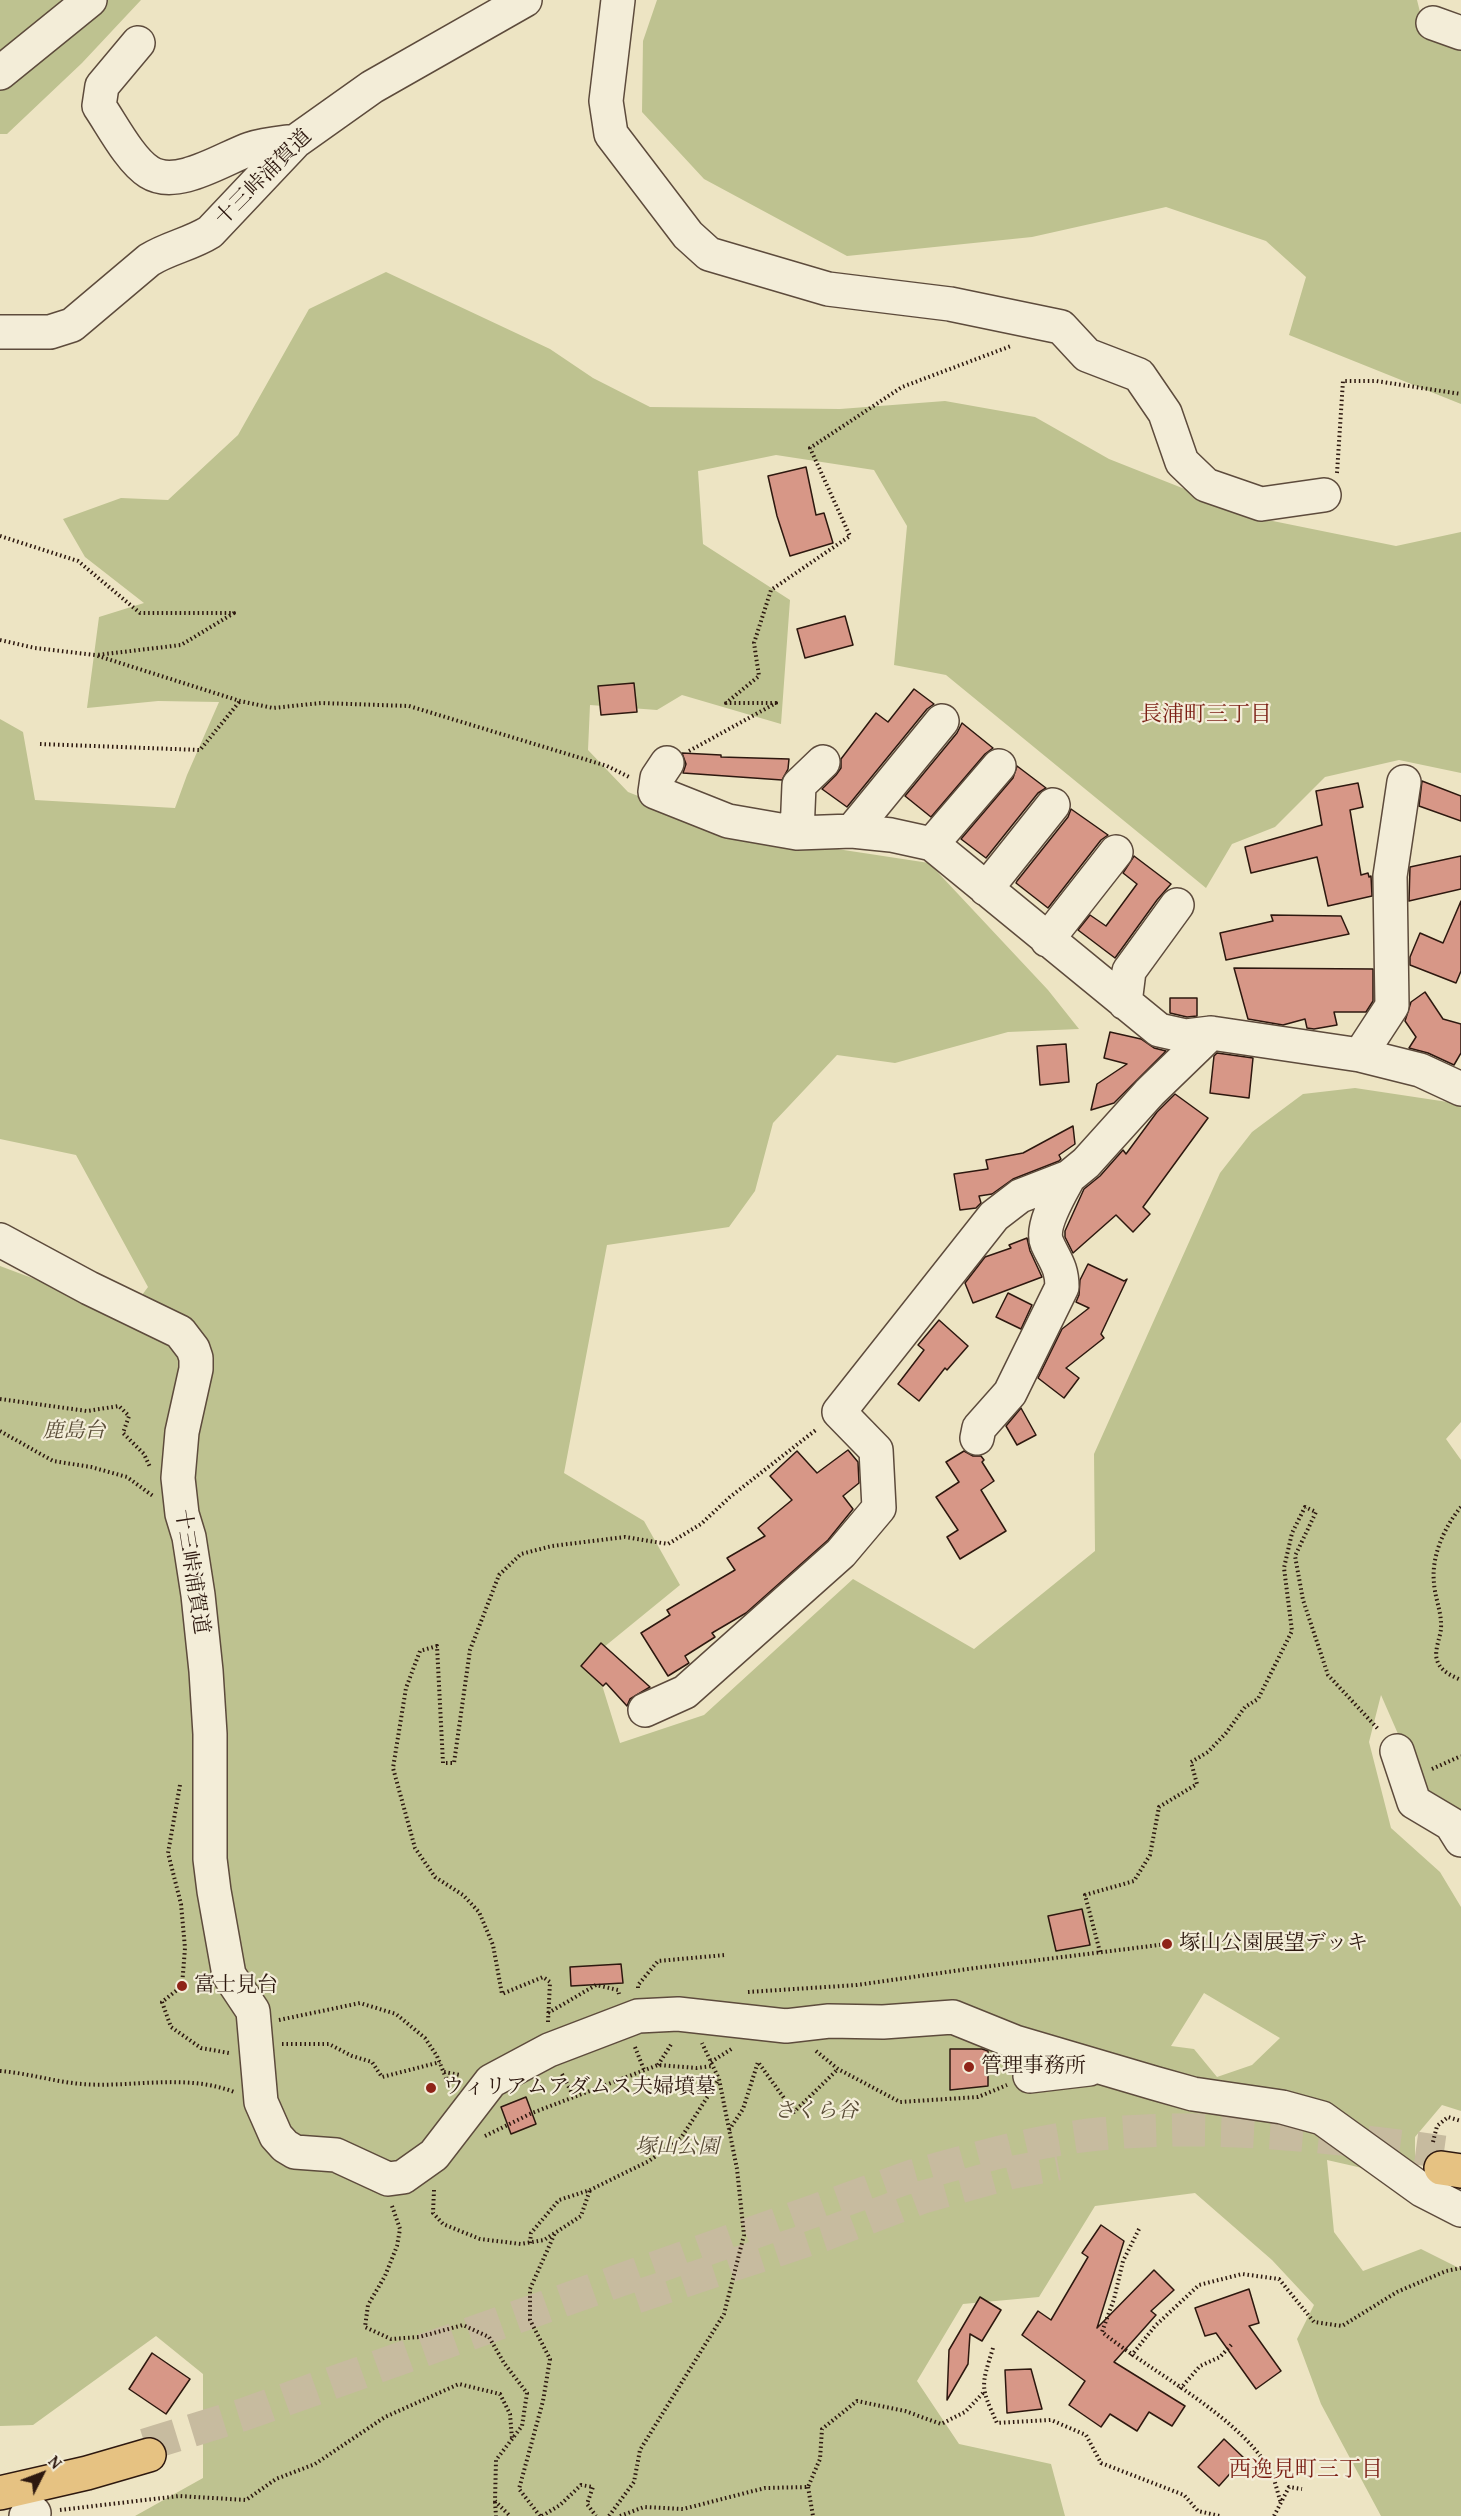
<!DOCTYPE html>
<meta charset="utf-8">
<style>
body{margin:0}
#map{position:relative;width:1461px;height:2516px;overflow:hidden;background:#ede4c3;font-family:"Gentium Book Plus",serif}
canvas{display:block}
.north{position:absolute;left:12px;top:2444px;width:60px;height:60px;-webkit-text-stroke:4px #f3edd8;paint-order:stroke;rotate:48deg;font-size:16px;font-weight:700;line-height:24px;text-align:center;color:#2d180f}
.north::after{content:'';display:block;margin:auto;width:21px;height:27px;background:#2d180f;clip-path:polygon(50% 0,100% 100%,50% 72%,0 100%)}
</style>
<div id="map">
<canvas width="1461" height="2516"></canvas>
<div class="north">N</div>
</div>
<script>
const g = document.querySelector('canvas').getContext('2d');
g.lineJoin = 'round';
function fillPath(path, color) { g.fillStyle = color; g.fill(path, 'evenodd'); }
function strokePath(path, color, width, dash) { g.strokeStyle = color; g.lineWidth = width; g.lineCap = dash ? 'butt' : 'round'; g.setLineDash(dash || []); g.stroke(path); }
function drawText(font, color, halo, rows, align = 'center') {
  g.font = font + ' "Gentium Book Plus","Noto Serif JP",serif'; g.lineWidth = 4.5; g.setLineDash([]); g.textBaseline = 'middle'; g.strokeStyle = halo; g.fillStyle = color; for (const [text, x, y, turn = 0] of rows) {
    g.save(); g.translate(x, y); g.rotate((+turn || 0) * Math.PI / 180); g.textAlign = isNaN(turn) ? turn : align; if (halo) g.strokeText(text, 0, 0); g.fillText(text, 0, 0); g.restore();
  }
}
fillPath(new Path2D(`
 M 0,0 L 141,0 L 82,63 L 7,134 L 0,134 Z
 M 657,0 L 1417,0 L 1424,28 L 1461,41 L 1461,404 L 1289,335 L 1306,277 L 1266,241 L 1166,207 L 1032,237 L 847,256 L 704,179 L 642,112 L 643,41 Z
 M 386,272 L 550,349 L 593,378 L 650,407 L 840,409 L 945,401 L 1035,417 L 1109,459 L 1258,518 L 1396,546 L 1461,532 L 1461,773 L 1399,760 L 1325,777 L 1275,827 L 1232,844 L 1206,888 L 946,675 L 894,665 L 907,526 L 874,470 L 776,455 L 698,471 L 703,544 L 790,600 L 781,724 L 682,695 L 657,710 L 590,705 L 588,750 L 628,792 L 732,833 L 929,863 L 1048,990 L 1079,1029 L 1008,1032 L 895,1063 L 837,1055 L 773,1123 L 755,1191 L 729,1227 L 607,1245 L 564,1473 L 644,1521 L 680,1585 L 593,1656 L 620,1743 L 704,1715 L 853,1579 L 974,1649 L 1095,1551 L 1094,1454 L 1220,1173 L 1252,1132 L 1303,1094 L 1355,1088 L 1461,1104 L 1461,1422 L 1446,1439 L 1461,1460 L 1461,1812 L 1423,1791 L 1381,1695 L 1369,1742 L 1391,1828 L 1440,1872 L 1461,1907 L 1461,2111 L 1442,2105 L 1415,2137 L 1415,2180 L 1327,2160 L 1334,2232 L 1363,2271 L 1421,2249 L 1461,2269 L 1461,2516 L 1381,2516 L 1321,2404 L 1297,2339 L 1314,2305 L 1272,2260 L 1195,2193 L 1095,2206 L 1039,2297 L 963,2304 L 917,2381 L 959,2444 L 1051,2464 L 1065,2516 L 135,2516 L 203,2478 L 203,2374 L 156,2336 L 33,2425 L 0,2426 L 0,1266 L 48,1284 L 139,1299 L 148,1287 L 76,1155 L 0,1139 L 0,719 L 23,732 L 35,800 L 175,808 L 187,775 L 219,702 L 158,701 L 87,708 L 99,617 L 144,603 L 85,557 L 63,519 L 121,498 L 168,500 L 238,435 L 309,309 ZM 1204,1993 L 1280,2038 L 1252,2065 L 1217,2077 L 1194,2049 L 1171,2046 Z`), '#bec290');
const building = new Path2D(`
 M 806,467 L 816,515 L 824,513 L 833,543 L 790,556 L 777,516 L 768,476 Z
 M 845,616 L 853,645 L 805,658 L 797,629 Z
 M 634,683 L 637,712 L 601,715 L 598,686 Z
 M 914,689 L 934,704 L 927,709 L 847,807 L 822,789 L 836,775 L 841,768 L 841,759 L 876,713 L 888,722 Z
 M 962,723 L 993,748 L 985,754 L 931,817 L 905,796 L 957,733 Z
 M 682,753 L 721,755 L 721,757 L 789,759 L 788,769 L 782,780 L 683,773 L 686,764 Z
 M 1017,766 L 1046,788 L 1038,793 L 986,858 L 961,839 L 1013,778 Z
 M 1422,781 L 1461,796 L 1461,821 L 1419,806 Z
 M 1358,783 L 1363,807 L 1350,810 L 1361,875 L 1368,873 L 1369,877 L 1371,876 L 1372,896 L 1328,906 L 1317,857 L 1251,873 L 1245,847 L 1322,825 L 1316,791 Z
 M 1071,809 L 1108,835 L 1101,840 L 1048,908 L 1016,883 L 1017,881 L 1068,817 Z
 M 1134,856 L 1171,884 L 1157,900 L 1115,958 L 1078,930 L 1090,915 L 1106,926 L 1137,884 L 1123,873 Z
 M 1461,856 L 1461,889 L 1409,901 L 1410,867 Z
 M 1461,901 L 1461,971 L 1456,983 L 1410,965 L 1410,957 L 1420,933 L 1443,943 Z
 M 1271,915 L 1341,916 L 1349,934 L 1226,960 L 1220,933 L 1273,921 Z
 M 1234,968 L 1373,969 L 1373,1001 L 1366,1012 L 1334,1012 L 1337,1025 L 1314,1029 L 1307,1028 L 1305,1019 L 1283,1025 L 1248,1019 Z
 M 1425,992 L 1443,1019 L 1461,1024 L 1461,1053 L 1454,1065 L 1428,1053 L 1409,1048 L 1416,1037 L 1405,1021 L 1411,1002 Z
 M 1170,998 L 1197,998 L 1197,1016 L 1187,1017 L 1170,1013 Z
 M 1110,1032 L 1141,1039 L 1154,1048 L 1166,1051 L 1114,1103 L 1091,1110 L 1097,1084 L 1127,1064 L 1104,1058 Z
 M 1066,1044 L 1069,1082 L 1040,1085 L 1037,1046 Z
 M 1217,1053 L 1253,1058 L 1249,1098 L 1210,1093 L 1214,1056 Z
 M 1175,1094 L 1208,1118 L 1143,1207 L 1150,1214 L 1133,1232 L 1116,1215 L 1073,1253 L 1065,1237 L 1065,1231 L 1084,1189 L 1100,1176 L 1123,1150 L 1126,1154 L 1157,1112 Z
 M 1073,1126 L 1075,1144 L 1059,1155 L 1061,1159 L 1059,1161 L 1013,1179 L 992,1194 L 979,1196 L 981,1203 L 976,1208 L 960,1210 L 954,1174 L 988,1169 L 986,1160 L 1023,1153 Z
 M 1027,1238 L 1030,1251 L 1042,1277 L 973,1303 L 965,1283 L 985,1257 L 1011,1248 L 1009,1245 Z
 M 1088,1264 L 1124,1281 L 1127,1279 L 1101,1334 L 1104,1338 L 1066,1368 L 1079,1378 L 1064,1398 L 1038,1378 L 1062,1329 L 1089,1308 L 1076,1302 L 1079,1295 L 1080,1280 Z
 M 1008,1293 L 1032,1305 L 1021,1329 L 996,1317 Z
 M 939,1320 L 968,1346 L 947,1370 L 945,1368 L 919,1401 L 898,1384 L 924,1350 L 918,1345 Z
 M 1021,1408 L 1036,1435 L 1017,1445 L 1006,1426 Z
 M 848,1450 L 858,1462 L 859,1483 L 843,1496 L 853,1509 L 828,1540 L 746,1613 L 712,1633 L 715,1637 L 685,1656 L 689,1663 L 668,1676 L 641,1633 L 670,1615 L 667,1610 L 735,1570 L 727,1558 L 765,1536 L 758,1528 L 792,1500 L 770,1476 L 797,1451 L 817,1473 Z
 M 964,1451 L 973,1456 L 981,1456 L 984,1460 L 982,1462 L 994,1481 L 981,1490 L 1006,1531 L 960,1559 L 947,1537 L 958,1530 L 936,1497 L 959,1482 L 946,1462 Z
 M 601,1643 L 650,1687 L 630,1699 L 627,1706 L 606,1683 L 603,1686 L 581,1666 Z
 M 1082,1909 L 1090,1945 L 1056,1951 L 1048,1916 Z
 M 621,1964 L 623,1983 L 571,1986 L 570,1967 Z
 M 950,2049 L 982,2049 L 988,2051 L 988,2086 L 950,2090 Z
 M 526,2097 L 536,2124 L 511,2134 L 501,2107 Z
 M 1101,2225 L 1124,2241 L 1097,2328 L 1154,2270 L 1174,2290 L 1151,2311 L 1156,2315 L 1114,2362 L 1185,2406 L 1172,2426 L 1149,2412 L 1137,2431 L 1110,2414 L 1101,2427 L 1069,2405 L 1085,2381 L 1022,2335 L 1038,2311 L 1051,2320 L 1088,2257 L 1082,2253 Z
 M 1249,2289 L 1259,2323 L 1249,2326 L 1281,2371 L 1256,2389 L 1216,2333 L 1205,2336 L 1195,2308 Z
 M 980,2297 L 1001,2310 L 982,2341 L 970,2334 L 968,2364 L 947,2400 L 949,2350 Z
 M 152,2353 L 190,2379 L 166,2414 L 129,2389 Z
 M 1031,2369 L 1042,2409 L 1007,2413 L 1005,2370 Z
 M 1224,2439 L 1244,2458 L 1219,2486 L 1198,2467 Z`);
fillPath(building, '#d79787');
strokePath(building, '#2d180f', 1.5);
strokePath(new Path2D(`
 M 636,2297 L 823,2235 L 923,2197 L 1014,2172 L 1058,2164
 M 145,2445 L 242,2415 L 912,2176 C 974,2159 1036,2140 1099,2134 C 1216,2123 1329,2136 1444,2152`), '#c7bb9f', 33, [33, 16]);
const minor = new Path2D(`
 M 618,0 L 606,101 L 611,134 L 688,235 L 709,254 L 828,289 L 950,304 L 1061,327 L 1087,355 L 1139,375 L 1165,413 L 1182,462 L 1206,485 L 1261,504 L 1324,495
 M 1433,23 L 1461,33
 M 138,43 L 102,86 L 99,106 C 112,125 130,160 149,172 C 177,190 224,158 250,149 C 265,144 281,143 296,141
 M 0,73 L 90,0
 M 0,332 L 50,332 L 72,325 L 149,260 C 168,248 191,244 210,232 L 296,141 L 372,87 L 525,0
 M 667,763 L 657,778 L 655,792 L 728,821 L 797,833 L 852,831 L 891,835 L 932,844 L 1159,1030 L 1186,1036 L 1211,1033 L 1360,1055 L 1420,1070 L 1461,1089
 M 852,831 L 942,721
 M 797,833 L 799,785 L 823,762
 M 932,844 L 999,766
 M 986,889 L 1053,805
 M 1047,940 L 1116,852
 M 1125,1003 L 1129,971 L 1177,905
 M 1360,1055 L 1392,1006 L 1390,876 L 1404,782
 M 0,1240 L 89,1288 L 180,1332 L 193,1349 L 196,1358 L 196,1369 L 182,1432 L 178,1478 L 182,1514 L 189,1537 L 198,1595 L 206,1671 L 210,1734 L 210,1859 L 214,1891 L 229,1975 L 253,2011 L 261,2102 L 276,2136 L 285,2146 L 295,2152 L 336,2155 L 388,2179 L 403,2177 L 434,2155 L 491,2081 L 549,2050 L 638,2016 L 678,2014 L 786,2026 L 829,2021 L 883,2022 L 953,2017 L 1015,2042 L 1154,2083 L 1193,2094 L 1282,2107 L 1322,2118 L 1422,2190 L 1461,2210
 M 977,1438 L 979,1428 L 1010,1393 L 1062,1287 C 1062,1267 1055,1261 1047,1243 C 1040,1226 1061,1192 1069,1177
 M 645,1710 L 685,1692 L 841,1553 L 879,1508 L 876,1450 L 839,1412 L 994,1216 L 1020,1196 L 1069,1177 L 1086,1163 L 1150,1092 L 1211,1033
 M 1397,1751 L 1414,1802 L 1451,1824 L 1461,1840
 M 1030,2076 L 1089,2069
 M 26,2516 L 34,2513`);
const highway = new Path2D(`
 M 1441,2168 L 1461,2171
 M 0,2493 L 87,2473 L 149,2455`);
strokePath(minor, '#5d4b3c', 36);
strokePath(highway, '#2d180f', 36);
strokePath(new Path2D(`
 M 1337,473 L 1343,381 L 1376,381 L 1461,394
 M 0,536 L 78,561 L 140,613 L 234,613 L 181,645 L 97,655
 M 0,640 L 35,648 L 95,655 L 240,701 L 273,708 L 321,703 L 409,706 L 607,766 L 629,777
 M 40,744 L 200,750 L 240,701
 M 689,751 L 776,703 L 726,703 L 759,676 L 754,643 L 771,590 L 850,536 L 810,448 L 902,387 L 1011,346
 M 0,1399 L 87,1411 L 119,1406 L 129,1416 L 123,1433 L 144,1454 L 150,1467
 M 0,1431 L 53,1461 L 91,1467 L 127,1477 L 153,1496
 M 1461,1507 C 1444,1527 1431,1557 1434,1583 C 1435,1599 1442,1612 1441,1629 C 1440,1638 1434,1651 1437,1660 C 1440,1671 1452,1676 1461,1680
 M 1432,1769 L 1461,1756
 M 180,1785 L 168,1853 L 181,1904 L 185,1948 L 182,1986 L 162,2002 L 171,2027 L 201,2048 L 229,2053
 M 1100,1952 L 1085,1895 L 1134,1881 L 1150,1855 L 1159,1807 L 1197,1784 L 1191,1762 L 1208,1752 L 1226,1733 L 1245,1707 L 1258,1699 L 1292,1631 L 1284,1568 L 1292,1533 L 1305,1507 L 1316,1512 L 1295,1556 L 1303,1600 L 1328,1675 L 1379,1730
 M 638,1988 L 638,1985 L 658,1961 L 725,1955
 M 748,1992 L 857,1985 L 975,1968 L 1167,1944
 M 548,2013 L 596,1985 L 618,1990 L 619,1994
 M 279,2020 L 360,2003 L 396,2014 L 425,2038 L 437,2056 L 450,2088
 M 548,2022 L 550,1982 L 543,1977 L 502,1994 L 493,1945 L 479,1912 L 463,1895 L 435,1877 L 415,1848 L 393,1768 L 406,1688 L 420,1651 L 437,1646 L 443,1763 L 454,1763 L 470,1650 L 499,1575 L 521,1554 L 552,1546 L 625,1537 L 668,1544 L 701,1524 L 730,1497 L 817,1429
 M 282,2044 L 329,2044 L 352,2056 L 372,2062 L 382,2077 L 440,2062
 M 635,2047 L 644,2070
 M 816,2051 L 838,2069 L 900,2102 L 978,2097 L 1007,2085
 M 711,2062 L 733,2048
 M 658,2065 L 672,2043
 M 0,2071 C 28,2073 55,2082 82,2084 C 132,2088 185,2073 234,2092
 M 444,2072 L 460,2075
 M 562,2074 L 574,2097
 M 729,2130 L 743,2109 L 758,2062 L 794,2112 L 838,2069
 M 485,2136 L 532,2113 L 658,2065 L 697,2068 L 712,2066
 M 1433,2142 L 1437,2126 L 1448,2117 L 1461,2121
 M 434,2190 L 433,2213 L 443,2224 L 480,2239 L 521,2244 L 544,2240 L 581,2216 L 590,2190
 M 392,2206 L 400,2229 L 397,2246 L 385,2276 L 368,2305 L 365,2327 L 391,2339 L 419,2337 L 463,2325 L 489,2337 L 504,2363 L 527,2393 L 522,2426 L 496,2460 L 495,2501 L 510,2516
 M 1139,2229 L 1123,2261 L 1114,2299 L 1102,2332 C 1154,2374 1234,2413 1269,2468 C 1275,2478 1277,2492 1281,2503
 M 530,2243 L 531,2233 L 559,2200 L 590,2190 L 649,2161 L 681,2138 L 719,2079
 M 993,2348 C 981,2387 980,2386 997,2423 L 1051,2420 L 1086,2435 L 1101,2463 L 1184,2495 L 1198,2511 L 1220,2516
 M 1131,2356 L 1155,2326 L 1199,2285 L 1242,2274 L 1279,2279 L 1314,2322 L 1342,2326 L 1397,2292 L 1446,2271 L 1461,2268
 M 1180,2389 L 1200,2366 L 1220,2357 L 1232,2344
 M 808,2487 L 813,2516
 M 495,2502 L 496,2516
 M 60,2510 L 179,2496 L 246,2500 L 276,2479 L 315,2464 L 385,2417 L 459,2384 L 500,2394 L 510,2414 L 512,2439
 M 540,2516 L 519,2489 L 543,2401 L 550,2359 L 530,2320 L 530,2289 L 555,2233
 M 542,2516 L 560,2505 L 581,2485 L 593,2487 L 587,2504 L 596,2516
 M 609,2516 L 634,2482 L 640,2450 L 724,2314 L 744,2235 L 737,2169 L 719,2079 L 702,2043
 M 620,2516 L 644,2507 L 683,2509 L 765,2488 L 808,2487 L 820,2459 L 822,2429 L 857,2401 L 905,2411 L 941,2424 L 965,2412 L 983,2393
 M 1274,2516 L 1289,2487 L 1302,2489`), '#2d180f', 4, [1.5, 3]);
strokePath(minor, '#f3edd8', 33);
strokePath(highway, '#e6c282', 33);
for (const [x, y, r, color] of [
 [1167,1944,6,"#8f2418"],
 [182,1986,6,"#8f2418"],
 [969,2067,6,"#8f2418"],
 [431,2088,6,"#8f2418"]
]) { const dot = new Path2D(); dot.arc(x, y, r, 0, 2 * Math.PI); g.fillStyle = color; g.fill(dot); strokePath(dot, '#f3edd8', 2); }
drawText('21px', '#2d180f', '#f3edd8', [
 ["十三峠浦賀道",264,178,-45],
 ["十三峠浦賀道",191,1572,81]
]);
drawText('italic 21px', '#584b36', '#f3edd8', [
 ["鹿島台",74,1432],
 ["さくら谷",816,2112],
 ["塚山公園",677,2148]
]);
drawText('21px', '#2d180f', '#f3edd8', [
 ["塚山公園展望デッキ",1179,1944],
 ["富士見台",194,1986],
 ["管理事務所",981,2067],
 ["ウィリアムアダムス夫婦墳墓",443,2088]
], 'left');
drawText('22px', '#7a1f14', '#f3edd8', [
 ["長浦町三丁目",1206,715],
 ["西逸見町三丁目",1306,2470]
]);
</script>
